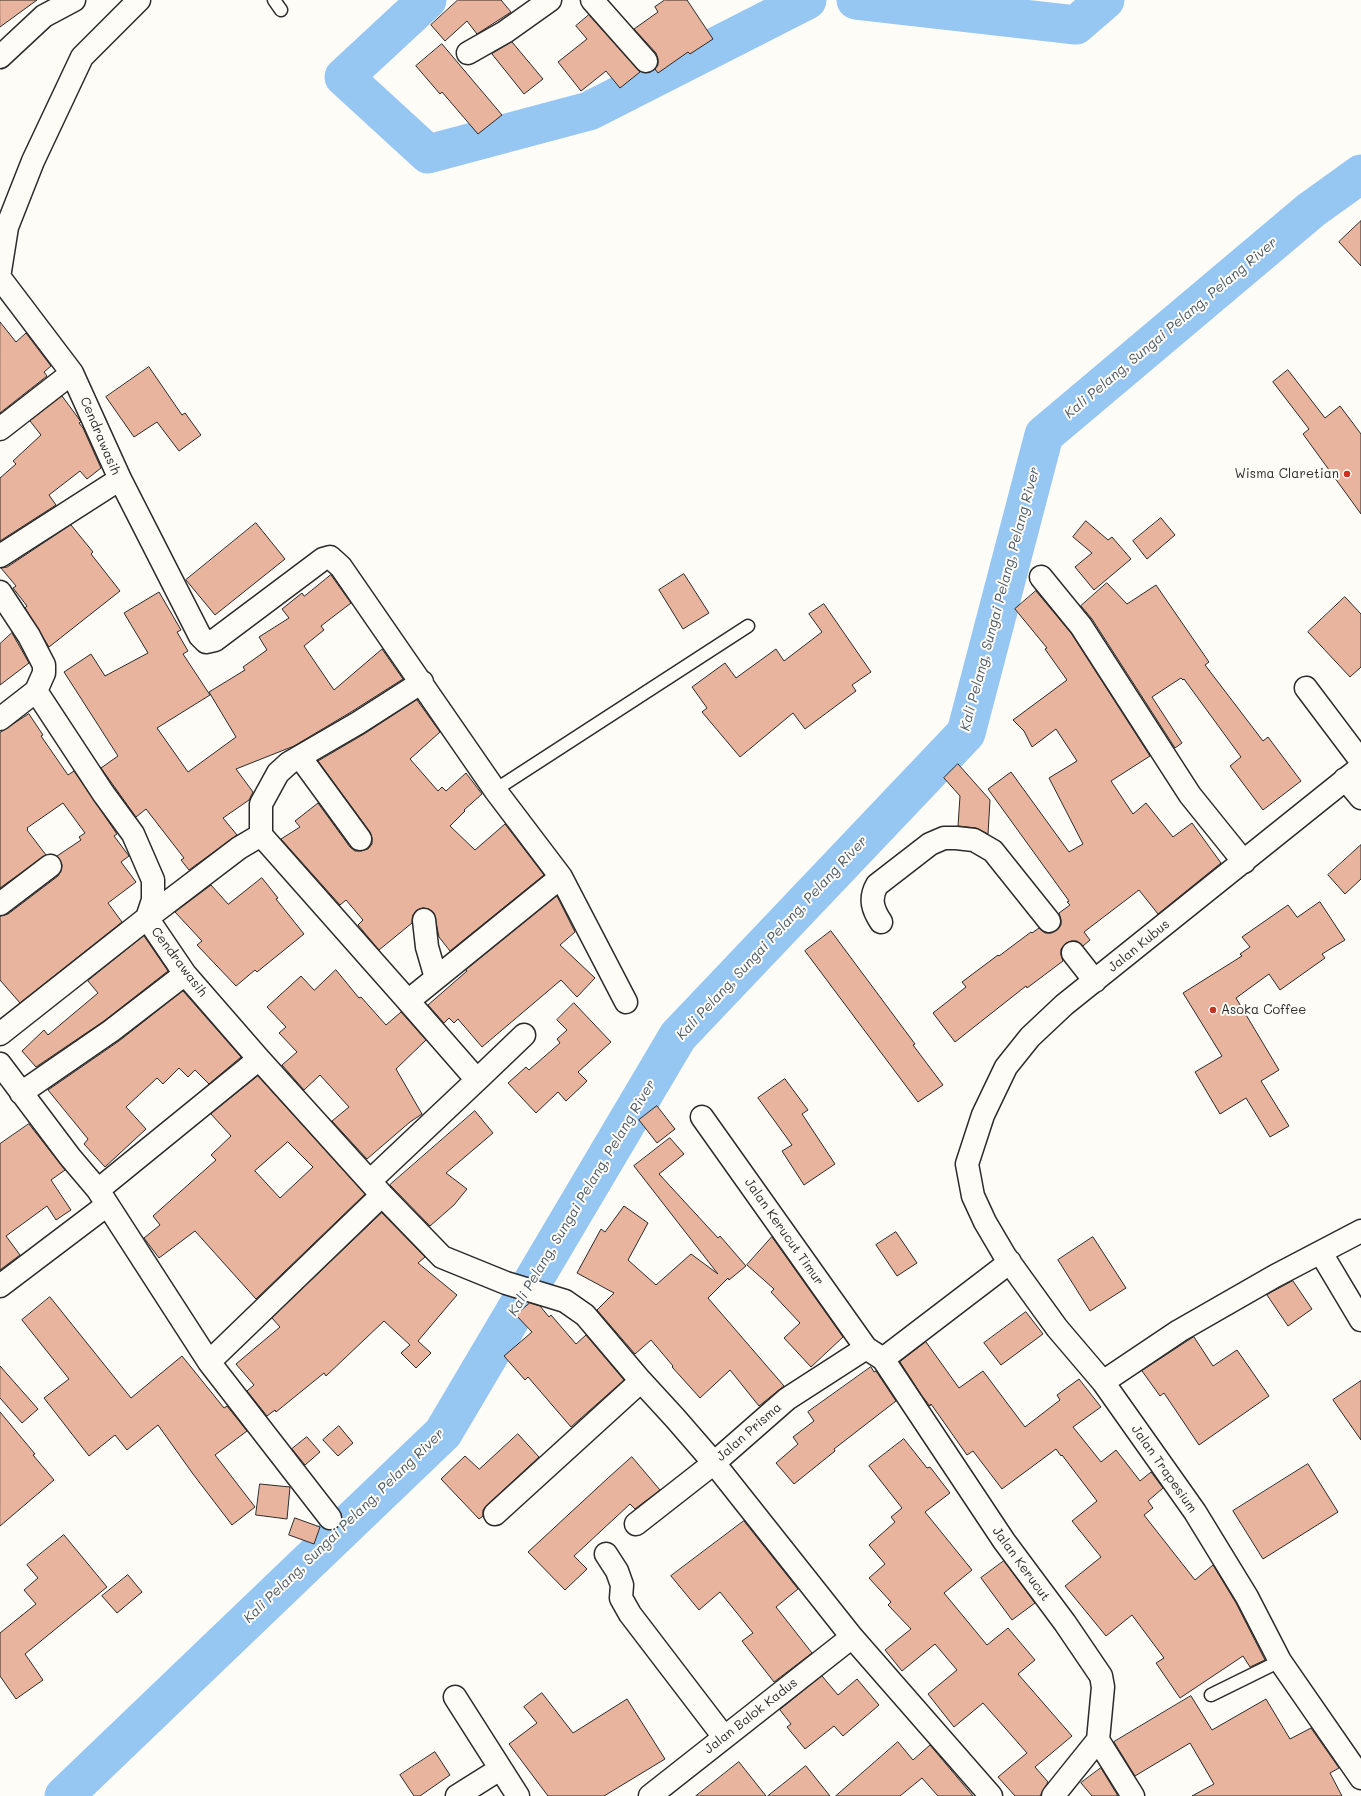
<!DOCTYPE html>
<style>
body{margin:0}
canvas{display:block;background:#fdfcf7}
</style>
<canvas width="1361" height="1796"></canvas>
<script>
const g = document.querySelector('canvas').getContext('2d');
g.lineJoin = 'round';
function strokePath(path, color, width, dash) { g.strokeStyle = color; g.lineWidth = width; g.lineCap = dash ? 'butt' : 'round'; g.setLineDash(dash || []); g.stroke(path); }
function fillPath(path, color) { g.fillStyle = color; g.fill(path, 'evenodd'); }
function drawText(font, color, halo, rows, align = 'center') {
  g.font = font + ' Mali,sans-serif'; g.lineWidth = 4; g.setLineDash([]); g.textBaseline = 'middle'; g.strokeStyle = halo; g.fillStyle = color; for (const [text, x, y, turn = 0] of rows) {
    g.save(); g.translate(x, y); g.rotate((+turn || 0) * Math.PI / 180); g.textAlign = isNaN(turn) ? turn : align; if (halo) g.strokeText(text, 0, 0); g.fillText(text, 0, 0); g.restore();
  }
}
strokePath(new Path2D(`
 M 427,0 L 344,77 L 428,154 L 589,111 L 807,0
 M 856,0 L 1076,25 L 1105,0
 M 64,1796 L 443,1433 L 678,1036 L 966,733 L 1044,435 L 1311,210 L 1361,174`), '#96c6f2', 39);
const building = new Path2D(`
 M 0,0 L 37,0 L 0,27 Z
 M 458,0 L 501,0 L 511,12 L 477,34 L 467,21 L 445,41 L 431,25 Z
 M 665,0 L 687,0 L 713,39 L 690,54 L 688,52 L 658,73 L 655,69 L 658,65 L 658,59 L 656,53 L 634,29 L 658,12 L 655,7 Z
 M 589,15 L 640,72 L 620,88 L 606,71 L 581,91 L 558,62 L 587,39 L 576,26 Z
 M 512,42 L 543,79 L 524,94 L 492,54 Z
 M 442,44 L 502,115 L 478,134 L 442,92 L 440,94 L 416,66 Z
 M 1361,221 L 1361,266 L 1339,242 Z
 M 0,322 L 16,342 L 26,333 L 51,366 L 44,372 L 47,376 L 0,413 Z
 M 149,367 L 182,415 L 185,413 L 201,435 L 179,451 L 157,422 L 134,437 L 106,397 Z
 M 1288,370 L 1325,418 L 1340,406 L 1361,434 L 1361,514 L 1303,434 L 1309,429 L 1273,382 Z
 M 62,396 L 79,419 L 81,422 L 79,423 L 83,428 L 101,468 L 87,479 L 80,471 L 49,495 L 56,505 L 0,541 L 0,478 L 16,464 L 13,461 L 41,435 L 30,421 Z
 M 1161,518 L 1175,535 L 1147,559 L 1133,541 Z
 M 1086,521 L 1108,540 L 1112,537 L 1131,559 L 1094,590 L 1075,567 L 1092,553 L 1073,537 Z
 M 256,523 L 285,559 L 215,615 L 186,580 Z
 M 71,525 L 93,552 L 91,554 L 120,591 L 49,647 L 25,608 L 27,606 L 13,588 L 16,586 L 1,568 L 7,567 Z
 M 684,574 L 709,613 L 683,629 L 659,590 Z
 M 331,575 L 351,603 L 321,626 L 324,630 L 304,646 L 334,690 L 382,649 L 403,679 L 351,712 L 294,746 L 236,769 L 253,792 L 249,800 L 223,818 L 237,835 L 189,870 L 181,860 L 184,858 L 146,809 L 136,817 L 101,768 L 118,756 L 64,672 L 91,654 L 105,676 L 148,653 L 124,613 L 159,592 L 181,630 L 177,632 L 188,651 L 183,654 L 210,695 L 157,728 L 188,772 L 236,737 L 209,692 L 245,670 L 243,667 L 267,650 L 259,637 L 289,618 L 282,609 L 302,593 L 304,596 Z
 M 1107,583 L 1127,604 L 1156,585 L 1209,662 L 1205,665 L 1263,741 L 1268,737 L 1301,781 L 1263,810 L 1230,766 L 1241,757 L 1184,679 L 1183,680 L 1181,678 L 1152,697 L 1182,743 L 1175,748 L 1092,619 L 1081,606 Z
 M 1036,591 L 1071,633 L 1150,756 L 1111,781 L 1133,814 L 1146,803 L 1173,837 L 1192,823 L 1221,863 L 1158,914 L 1139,890 L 1084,932 L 1090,940 L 1083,946 L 1077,941 L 1071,941 L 1066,943 L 1061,949 L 1061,955 L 1063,961 L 1027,988 L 1026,986 L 955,1042 L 933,1013 L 966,987 L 962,982 L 998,955 L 999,956 L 1031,932 L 1032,933 L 1039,928 L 1045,933 L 1051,933 L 1057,930 L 1061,925 L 1061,920 L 1059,913 L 1070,905 L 1067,902 L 1069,901 L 988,789 L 1011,772 L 1069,852 L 1083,844 L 1049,778 L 1077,761 L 1056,729 L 1032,747 L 1024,731 L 1013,720 L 1067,680 L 1045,649 L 1047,648 L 1015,609 Z
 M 1345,597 L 1361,614 L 1361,667 L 1350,677 L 1308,632 Z
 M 824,604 L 871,672 L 852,685 L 856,691 L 805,729 L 793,713 L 740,757 L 702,712 L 707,708 L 692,687 L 725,663 L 736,678 L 776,649 L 784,661 L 822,632 L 809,614 Z
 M 12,633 L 29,663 L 0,685 L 0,644 Z
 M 417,700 L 440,732 L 410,759 L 438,791 L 442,787 L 446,791 L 466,773 L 482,794 L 464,810 L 465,811 L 450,826 L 475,850 L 505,824 L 544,875 L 450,951 L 439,937 L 434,913 L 429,909 L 423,908 L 417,910 L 413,915 L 412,923 L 379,950 L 358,925 L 363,920 L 346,900 L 340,905 L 281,839 L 300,827 L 295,821 L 318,803 L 350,847 L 355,851 L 361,851 L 368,849 L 372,844 L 372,838 L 370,832 L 318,761 L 364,734 Z
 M 29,714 L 43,735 L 41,736 L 68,775 L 74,771 L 117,834 L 114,836 L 129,856 L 121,862 L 136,882 L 108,903 L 122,922 L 20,1003 L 0,980 L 0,916 L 8,914 L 58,876 L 61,871 L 62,865 L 57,856 L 81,840 L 79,837 L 85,833 L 63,803 L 27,828 L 28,829 L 27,830 L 46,855 L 0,888 L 0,733 Z
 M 958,764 L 990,800 L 988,834 L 976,828 L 958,826 L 960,796 L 944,778 Z
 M 1361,845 L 1361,879 L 1345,894 L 1328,875 Z
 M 262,878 L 278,898 L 276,899 L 304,934 L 257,972 L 255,970 L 236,986 L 197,945 L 202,941 L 175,912 L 211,885 L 228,904 Z
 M 557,896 L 575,932 L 560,945 L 595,978 L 577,997 L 561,980 L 482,1047 L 458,1019 L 454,1023 L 449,1018 L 444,1023 L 428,1005 L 467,971 L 466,970 Z
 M 1320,902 L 1345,940 L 1322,954 L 1325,958 L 1280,990 L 1269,974 L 1236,998 L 1279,1070 L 1261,1081 L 1289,1126 L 1270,1137 L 1246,1098 L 1220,1114 L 1195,1072 L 1222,1056 L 1183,993 L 1242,956 L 1240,954 L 1250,947 L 1242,937 L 1288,905 L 1297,917 Z
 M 831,931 L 915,1044 L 913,1045 L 943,1085 L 918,1102 L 805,951 Z
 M 144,936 L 168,971 L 104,1021 L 36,1067 L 22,1051 L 44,1030 L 48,1035 L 98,993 L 88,981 Z
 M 336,970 L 359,998 L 361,997 L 386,1025 L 401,1012 L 426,1040 L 396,1069 L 422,1114 L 410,1122 L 367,1159 L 332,1121 L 349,1107 L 320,1075 L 304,1090 L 282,1065 L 297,1052 L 279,1033 L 286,1027 L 267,1007 L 301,976 L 314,990 Z
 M 183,991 L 241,1057 L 209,1084 L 195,1070 L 188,1077 L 179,1068 L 163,1084 L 157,1078 L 126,1107 L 146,1129 L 105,1167 L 84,1144 L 88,1139 L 48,1090 L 119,1041 Z
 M 574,1003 L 611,1042 L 578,1072 L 587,1081 L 566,1101 L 558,1092 L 536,1113 L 508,1083 L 526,1067 L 529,1070 L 560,1043 L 557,1039 L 567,1030 L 557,1020 Z
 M 258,1076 L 365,1194 L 256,1299 L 195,1231 L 159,1258 L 144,1238 L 160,1225 L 153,1216 L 216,1160 L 211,1155 L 231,1136 L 211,1114 ZM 288,1142 L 313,1167 L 280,1198 L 255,1171 Z
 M 785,1079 L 808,1110 L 802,1114 L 835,1164 L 804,1185 L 782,1151 L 792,1145 L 758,1098 Z
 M 657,1106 L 675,1129 L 657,1143 L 639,1120 Z
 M 475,1111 L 493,1133 L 446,1173 L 467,1189 L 454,1205 L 430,1226 L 390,1185 Z
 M 29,1124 L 65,1170 L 51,1180 L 71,1210 L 56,1220 L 47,1206 L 6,1236 L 20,1255 L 0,1270 L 0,1144 Z
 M 670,1138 L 684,1154 L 659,1174 L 718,1238 L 720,1236 L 746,1266 L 729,1280 L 728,1278 L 708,1298 L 784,1386 L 759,1406 L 730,1370 L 700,1398 L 672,1367 L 673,1366 L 651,1340 L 635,1354 L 597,1310 L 614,1293 L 577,1273 L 601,1229 L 605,1232 L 624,1206 L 648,1223 L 628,1260 L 656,1285 L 691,1254 L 718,1274 L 634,1166 Z
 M 382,1213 L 425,1257 L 418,1263 L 457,1295 L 418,1341 L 431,1353 L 416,1368 L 401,1353 L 410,1345 L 384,1321 L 326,1376 L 324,1373 L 276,1412 L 275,1410 L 267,1416 L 247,1391 L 254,1385 L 236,1364 L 280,1327 L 272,1318 Z
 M 896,1232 L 917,1263 L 897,1276 L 876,1245 Z
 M 772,1237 L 843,1337 L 811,1367 L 784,1338 L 800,1323 L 771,1292 L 774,1289 L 747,1265 Z
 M 1093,1237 L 1126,1288 L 1090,1311 L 1058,1260 Z
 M 1293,1281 L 1312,1309 L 1288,1326 L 1267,1295 Z
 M 50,1297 L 131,1398 L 182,1356 L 224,1408 L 227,1406 L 247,1431 L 215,1455 L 255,1507 L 232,1525 L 193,1474 L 158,1425 L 127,1450 L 115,1435 L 89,1456 L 44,1398 L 69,1379 L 22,1320 Z
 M 530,1303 L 540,1306 L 549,1317 L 551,1315 L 576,1344 L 586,1335 L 624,1380 L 571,1427 L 528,1377 L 525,1380 L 504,1356 L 532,1332 L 516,1315 Z
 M 1026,1312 L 1043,1334 L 1001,1365 L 984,1343 Z
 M 1194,1337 L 1213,1366 L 1237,1350 L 1269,1396 L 1199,1445 L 1164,1393 L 1160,1396 L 1142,1371 Z
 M 926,1342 L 959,1388 L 983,1371 L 1025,1427 L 1060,1400 L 1057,1395 L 1079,1379 L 1101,1407 L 1073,1427 L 1101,1462 L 1116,1450 L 1140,1481 L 1151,1472 L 1163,1488 L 1148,1501 L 1153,1508 L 1144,1515 L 1195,1580 L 1213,1565 L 1236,1603 L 1265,1660 L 1250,1667 L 1243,1656 L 1180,1698 L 1156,1663 L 1164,1658 L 1132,1615 L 1106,1636 L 1065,1586 L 1101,1557 L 1072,1521 L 1097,1501 L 1062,1455 L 1061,1456 L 1056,1449 L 1002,1489 L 973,1451 L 967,1455 L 931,1404 L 930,1406 L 922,1396 L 900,1362 Z
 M 0,1366 L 38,1409 L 22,1423 L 0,1398 Z
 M 871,1367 L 874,1372 L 876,1371 L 896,1401 L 834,1449 L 835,1451 L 794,1484 L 776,1463 L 798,1444 L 793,1437 L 814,1421 L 808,1412 Z
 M 1361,1381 L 1361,1440 L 1333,1400 Z
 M 0,1412 L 35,1454 L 33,1455 L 54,1480 L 0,1526 Z
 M 339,1426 L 353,1443 L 338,1456 L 323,1440 Z
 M 518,1434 L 539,1457 L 487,1505 L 483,1510 L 483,1516 L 479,1519 L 441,1479 L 465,1456 L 479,1469 Z
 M 307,1437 L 320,1452 L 305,1465 L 292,1449 Z
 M 904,1439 L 927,1468 L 930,1467 L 950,1493 L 925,1512 L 972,1570 L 944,1593 L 987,1645 L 1008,1628 L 1035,1660 L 1018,1674 L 1072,1736 L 1035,1767 L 1048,1782 L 1040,1796 L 1015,1796 L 998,1777 L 1027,1753 L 983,1703 L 954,1727 L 928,1694 L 957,1670 L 935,1644 L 902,1671 L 885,1650 L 911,1629 L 888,1605 L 891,1602 L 869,1578 L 885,1564 L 869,1545 L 895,1522 L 891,1517 L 902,1508 L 869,1466 Z
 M 632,1457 L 660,1490 L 635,1509 L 630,1504 L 574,1556 L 587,1569 L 565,1590 L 528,1552 L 608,1478 Z
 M 1308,1464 L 1338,1512 L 1263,1559 L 1233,1511 Z
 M 260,1484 L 290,1487 L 287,1519 L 256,1515 Z
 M 295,1518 L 320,1527 L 314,1544 L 289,1535 Z
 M 744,1521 L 798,1589 L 776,1607 L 812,1653 L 774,1682 L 742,1641 L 753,1633 L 720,1592 L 699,1610 L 671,1576 Z
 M 64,1535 L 107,1587 L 25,1654 L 43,1680 L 16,1699 L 0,1676 L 0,1633 L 36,1604 L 24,1590 L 38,1578 L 27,1565 Z
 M 1004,1561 L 1035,1603 L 1012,1620 L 981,1578 Z
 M 128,1575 L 142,1592 L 117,1613 L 102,1596 Z
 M 822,1676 L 838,1695 L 857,1679 L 879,1705 L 843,1736 L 834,1726 L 805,1749 L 787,1727 L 791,1724 L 780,1710 Z
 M 542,1693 L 573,1733 L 627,1699 L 665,1759 L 604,1796 L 548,1796 L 509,1744 L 537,1723 L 524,1707 Z
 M 1191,1696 L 1212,1730 L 1266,1699 L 1290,1739 L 1311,1728 L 1339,1768 L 1330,1773 L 1342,1796 L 1192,1796 L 1214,1784 L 1190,1743 L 1135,1776 L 1114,1742 Z
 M 898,1742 L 913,1760 L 930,1745 L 973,1796 L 938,1796 L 922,1778 L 900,1796 L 836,1796 Z
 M 435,1752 L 450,1775 L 420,1796 L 414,1796 L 400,1775 Z
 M 739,1762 L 766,1796 L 696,1796 Z
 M 806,1766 L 830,1796 L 768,1796 Z
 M 1101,1768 L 1118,1796 L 1092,1796 L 1081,1783 Z`);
fillPath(building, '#e9b49d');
strokePath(building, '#2b2b2b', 1);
const service = new Path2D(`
 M 274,0 L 281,10
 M 495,790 L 748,626
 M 1211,1695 L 1280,1661`);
const minor = new Path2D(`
 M 592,0 L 646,61
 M 468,53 L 505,32 L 550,0
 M 0,57 L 44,16 L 74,0
 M 0,271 L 7,227 L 33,161 L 82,57 L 139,0
 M 0,278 L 72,373 L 120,479 L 0,556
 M 0,429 L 72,373
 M 120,479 L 200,636 L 206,642 L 215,640 L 323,559 L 330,557 L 341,567 L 495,790 L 561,877 L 626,1002
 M 1041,577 L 1081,626 L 1190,795 L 1244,862
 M 0,592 L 29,636 L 44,665 L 44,673 L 36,691 L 103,793 L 133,834 L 153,880 L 153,900 L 147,918 L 185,974 L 259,1059 L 382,1195 L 442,1257 L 506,1283 L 565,1301 L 585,1315 L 641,1381 L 675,1418 L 714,1463 L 852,1637 L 991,1796
 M 1306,688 L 1361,761
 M 0,719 L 36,691
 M 300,757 L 360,839
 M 1361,767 L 1064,1005 L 1030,1037 L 1006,1067 L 983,1115 L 967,1164 L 973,1196 L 985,1222 L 1005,1256 L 1057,1328 L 1103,1382 L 1195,1512 L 1247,1597 L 1280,1661 L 1361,1778
 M 1345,779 L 1361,798
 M 261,835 L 261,804 L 278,773 L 289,763 L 358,723 L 422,682
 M 0,904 L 50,866
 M 424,920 L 427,947 L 436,978
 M 881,922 C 873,910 869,899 877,885 L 930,844 L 944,838 L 956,838 L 974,840 L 993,851 L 1049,921
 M 1073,953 L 1095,981
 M 0,1034 L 147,918 L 239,848 L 261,835 L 408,1001 L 561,877
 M 0,1064 L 70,1157 L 98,1190 L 209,1362 L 382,1195
 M 477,1080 L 524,1035
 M 21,1093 L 111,1031 L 185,974
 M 702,1117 L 866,1348 L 883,1359 L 1004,1541 L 1065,1623 L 1101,1676 L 1103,1687 L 1098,1740 L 1133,1796
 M 370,1181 L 477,1080 L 408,1001
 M 98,1190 L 259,1059
 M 1321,1253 L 1361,1320
 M 0,1286 L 107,1205
 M 883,1359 L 1010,1262
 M 209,1362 L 330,1518
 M 1103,1382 L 1179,1331 L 1275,1276 L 1361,1231
 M 495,1514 L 641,1381
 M 636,1524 L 714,1463 L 787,1399 L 866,1348
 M 606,1554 L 617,1571 L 622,1585 L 621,1598 L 630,1614 L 724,1737
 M 455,1697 L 518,1796
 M 457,1796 L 500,1769
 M 650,1796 L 852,1637
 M 1053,1796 L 1098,1740`);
strokePath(service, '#2b2b2b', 15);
strokePath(minor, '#2b2b2b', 25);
strokePath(service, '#fdfcf7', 12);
strokePath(minor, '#fdfcf7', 22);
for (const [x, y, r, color] of [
 [1347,474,4,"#c8321e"],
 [1213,1010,4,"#c8321e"]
]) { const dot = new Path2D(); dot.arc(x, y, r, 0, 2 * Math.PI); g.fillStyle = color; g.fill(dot); strokePath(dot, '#fdfcf7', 1.5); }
drawText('13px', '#2b2b2b', '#fdfcf7', [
 ["Cendrawasih",100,436,67],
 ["Jalan Kubus",1139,946,-39],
 ["Cendrawasih",179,962,53],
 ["Jalan Kerucut Timur",784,1232,55],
 ["Jalan Prisma",749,1432,-41],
 ["Jalan Trapesium",1164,1469,55],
 ["Jalan Kerucut",1021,1564,54],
 ["Jalan Balok Kadus",751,1716,-38]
]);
drawText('13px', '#2b2b2b', '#fdfcf7', [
 ["Wisma Claretian",1339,474],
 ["Asoka Coffee",1221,1010,"left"]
], 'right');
drawText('italic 14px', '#4b5a67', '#fdfcf7', [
 ["Kali Pelang, Sungai Pelang, Pelang River",1171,328,-40],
 ["Kali Pelang, Sungai Pelang, Pelang River",1000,599,-75],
 ["Kali Pelang, Sungai Pelang, Pelang River",772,938,-47],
 ["Kali Pelang, Sungai Pelang, Pelang River",582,1198,-59],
 ["Kali Pelang, Sungai Pelang, Pelang River",344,1526,-44]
]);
</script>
